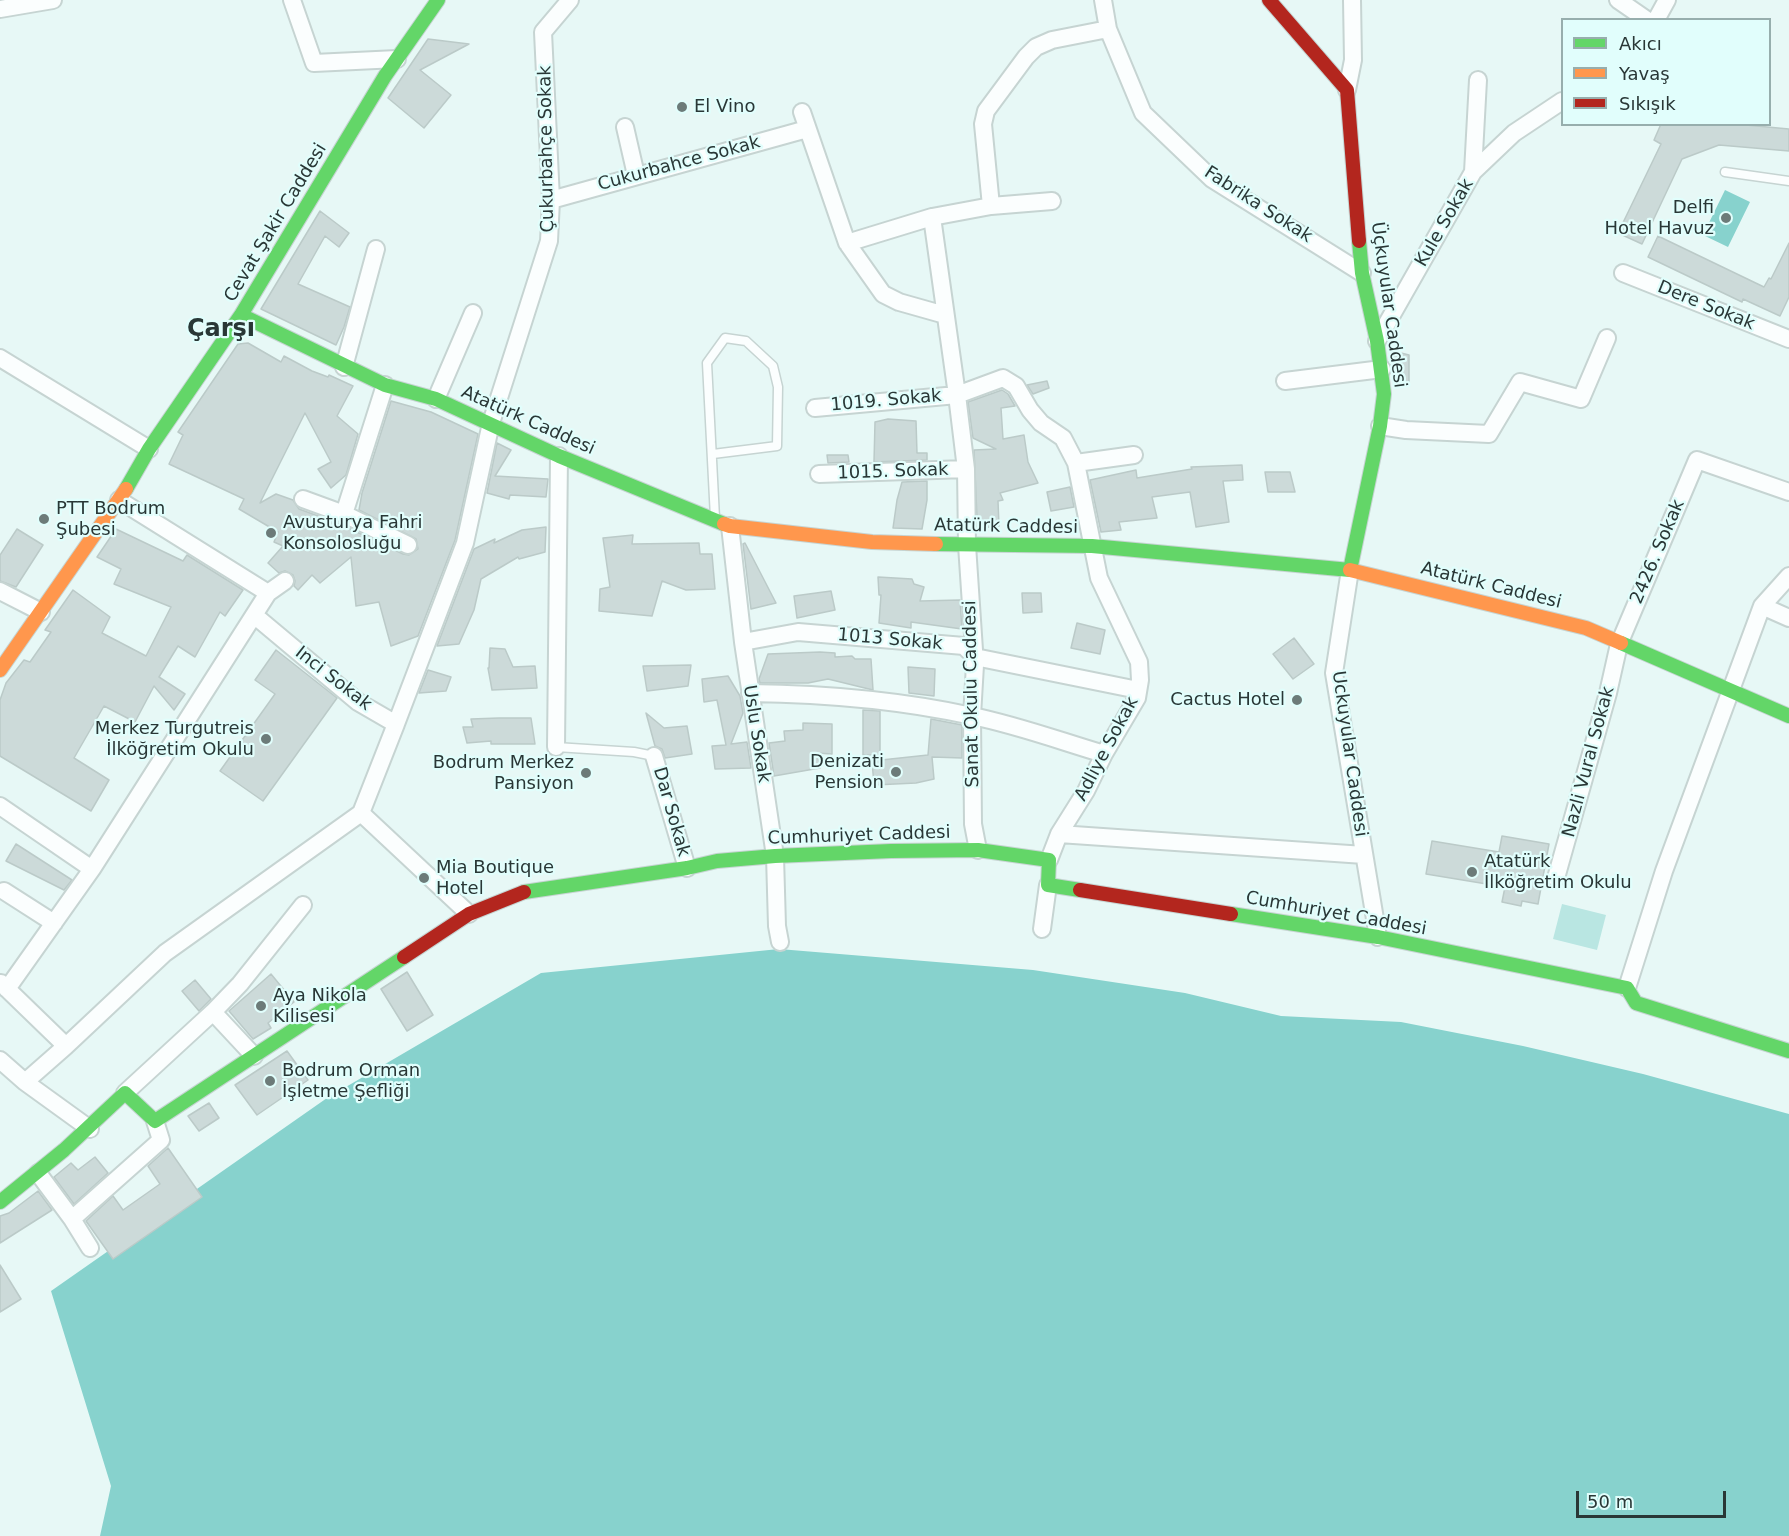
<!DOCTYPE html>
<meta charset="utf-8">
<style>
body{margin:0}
#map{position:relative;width:1789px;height:1536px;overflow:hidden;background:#e7f8f6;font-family:"DejaVu Sans",sans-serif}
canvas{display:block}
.legend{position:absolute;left:1561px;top:18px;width:210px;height:108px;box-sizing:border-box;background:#e1fefc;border:2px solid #97aead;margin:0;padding:8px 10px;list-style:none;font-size:18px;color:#293736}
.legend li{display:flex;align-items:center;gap:12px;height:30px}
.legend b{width:30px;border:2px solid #97aead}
.scale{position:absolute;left:1576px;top:1491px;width:150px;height:27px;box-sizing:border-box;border:3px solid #293736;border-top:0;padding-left:8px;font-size:18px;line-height:21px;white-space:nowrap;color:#293736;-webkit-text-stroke:4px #e1fefc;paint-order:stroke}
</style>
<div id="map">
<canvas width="1789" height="1536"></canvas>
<ul class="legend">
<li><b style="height:8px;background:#63d668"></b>Akıcı</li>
<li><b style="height:8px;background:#ff974d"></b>Yavaş</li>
<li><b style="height:8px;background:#b3261e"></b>Sıkışık</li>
</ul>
<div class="scale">50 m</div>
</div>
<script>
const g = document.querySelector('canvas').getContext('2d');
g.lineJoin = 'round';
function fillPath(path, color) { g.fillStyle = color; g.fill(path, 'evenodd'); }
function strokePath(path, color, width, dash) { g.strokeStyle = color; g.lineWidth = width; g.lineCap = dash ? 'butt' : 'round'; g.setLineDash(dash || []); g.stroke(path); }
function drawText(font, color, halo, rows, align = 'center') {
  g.font = font + ' "DejaVu Sans",sans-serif'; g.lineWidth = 4.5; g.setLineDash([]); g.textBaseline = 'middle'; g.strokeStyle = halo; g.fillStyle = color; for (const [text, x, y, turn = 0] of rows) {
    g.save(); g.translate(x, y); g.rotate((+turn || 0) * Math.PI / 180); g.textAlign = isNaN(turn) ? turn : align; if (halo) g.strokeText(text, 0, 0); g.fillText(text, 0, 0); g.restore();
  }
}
fillPath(new Path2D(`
 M 1562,904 L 1606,915 L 1597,950 L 1553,939 Z`), '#b9e6e2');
fillPath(new Path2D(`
 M 1725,190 L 1750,202 L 1728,247 L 1703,235 Z
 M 779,949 L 1033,970 L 1185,993 L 1281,1016 L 1401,1022 L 1523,1046 L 1643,1074 L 1789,1114 L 1789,1536 L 100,1536 L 111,1486 L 51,1291 L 327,1098 L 541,973 Z`), '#87d2cd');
const building = new Path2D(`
 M 428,39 L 469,44 L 420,70 L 451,95 L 424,128 L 388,98 Z
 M 1661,124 L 1735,124 L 1789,129 L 1789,151 L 1719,145 L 1682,159 L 1642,244 L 1618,233 L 1661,144 L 1654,140 Z
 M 320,211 L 349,233 L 339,247 L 325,236 L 298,284 L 350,307 L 344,327 L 336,345 L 261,309 Z
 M 1658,236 L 1764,287 L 1769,278 L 1771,279 L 1789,243 L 1789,297 L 1780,316 L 1743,299 L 1742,302 L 1648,257 Z
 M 248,343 L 281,362 L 284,356 L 312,371 L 328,377 L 329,375 L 353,386 L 337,416 L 358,434 L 346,475 L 331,488 L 318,469 L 331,462 L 305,413 L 260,503 L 276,494 L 293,500 L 299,509 L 340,524 L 403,554 L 409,555 L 418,549 L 416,539 L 359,510 L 362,493 L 391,401 L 431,412 L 478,434 L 455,540 L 418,636 L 391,646 L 379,602 L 356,606 L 351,557 L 320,583 L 312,575 L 298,590 L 294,586 L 295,581 L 293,575 L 285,571 L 279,573 L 268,563 L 283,546 L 274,542 L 278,532 L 239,509 L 244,499 L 169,464 L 183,435 L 178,432 L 238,344 Z
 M 1393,351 L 1409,355 L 1409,382 L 1397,385 Z
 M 1047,381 L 1049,388 L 1033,394 L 1027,385 Z
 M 1002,390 L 1008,394 L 1015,406 L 1001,408 L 1003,439 L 1024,435 L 1028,462 L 1038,483 L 1000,493 L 1003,500 L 998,501 L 999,526 L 980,528 L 977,518 L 974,450 L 996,449 L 973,438 L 968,402 Z
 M 888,419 L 916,421 L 917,453 L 927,453 L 927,460 L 874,462 L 875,422 Z
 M 497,443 L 511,450 L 495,476 L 548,479 L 546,497 L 510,495 L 509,499 L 487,493 Z
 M 827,455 L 848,455 L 849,462 L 828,463 Z
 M 1242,465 L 1243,480 L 1223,481 L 1229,522 L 1196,527 L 1190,492 L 1152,497 L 1157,518 L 1119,522 L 1121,530 L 1101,532 L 1090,480 L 1136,470 L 1137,478 L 1192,469 L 1191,467 Z
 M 1265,472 L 1290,472 L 1295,492 L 1268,492 Z
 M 927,481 L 927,500 L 922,529 L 893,528 L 897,500 L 902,482 Z
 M 1070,487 L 1074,507 L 1051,511 L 1047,492 Z
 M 546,527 L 545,552 L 519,559 L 518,557 L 481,579 L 474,610 L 459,644 L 437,646 L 474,549 L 495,539 L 494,543 L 522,530 Z
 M 17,529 L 43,545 L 16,587 L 0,581 L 0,555 Z
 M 116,529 L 183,561 L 187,555 L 243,590 L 225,616 L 220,612 L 195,657 L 178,646 L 159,677 L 185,694 L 174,710 L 154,686 L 135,722 L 104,706 L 74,758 L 109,780 L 91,811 L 0,756 L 0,700 L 6,683 L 24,660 L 30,662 L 51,632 L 45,630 L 73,590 L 110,617 L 102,633 L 146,656 L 171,607 L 114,584 L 121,569 L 97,557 Z
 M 633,535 L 632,544 L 699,543 L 700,554 L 712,554 L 715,589 L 686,590 L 662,581 L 652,616 L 599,611 L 600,589 L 610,587 L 603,538 Z
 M 745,543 L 776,603 L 751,609 L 743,544 Z
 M 878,577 L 912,579 L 914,584 L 924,587 L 920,601 L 960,600 L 962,629 L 911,622 L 911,628 L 879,623 L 881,595 L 879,595 Z
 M 831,591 L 835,610 L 797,618 L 794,596 Z
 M 1022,593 L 1041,593 L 1042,612 L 1023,613 Z
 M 1077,623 L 1105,630 L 1100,654 L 1071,648 Z
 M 1294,638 L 1314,664 L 1293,679 L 1273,654 Z
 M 490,648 L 505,649 L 513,667 L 535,666 L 537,688 L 492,690 L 488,668 L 489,668 Z
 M 276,650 L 337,698 L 263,801 L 220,771 L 275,694 L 255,680 Z
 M 820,652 L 835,653 L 835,657 L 852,656 L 855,659 L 871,659 L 873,690 L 828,679 L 808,683 L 760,683 L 759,679 L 768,654 Z
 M 691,665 L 688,686 L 647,691 L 643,666 Z
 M 908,667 L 935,669 L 934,696 L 909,693 Z
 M 428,670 L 451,677 L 446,691 L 419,693 Z
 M 728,676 L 740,696 L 743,713 L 731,744 L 747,742 L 751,768 L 715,769 L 712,746 L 726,745 L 717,700 L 704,702 L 702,679 Z
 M 863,710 L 880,711 L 880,755 L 863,755 Z
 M 646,713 L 664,728 L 687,726 L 692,754 L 665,758 L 662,749 L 655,746 Z
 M 499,718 L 531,718 L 535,744 L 491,744 L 491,741 L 467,743 L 463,727 L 473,727 L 471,719 Z
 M 931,719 L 962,725 L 962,758 L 932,757 L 934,779 L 916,783 L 874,785 L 872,761 L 928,755 Z
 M 803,723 L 832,724 L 832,754 L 817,753 L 820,768 L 774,776 L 769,743 L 785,741 L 784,731 L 803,730 Z
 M 1502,836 L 1549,844 L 1538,904 L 1522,901 L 1521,906 L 1502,902 L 1505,887 L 1426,874 L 1432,841 L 1499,852 Z
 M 16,844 L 72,880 L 64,890 L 6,861 Z
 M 407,972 L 433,1015 L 407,1031 L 381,989 Z
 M 271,974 L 294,1002 L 268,1023 L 271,1028 L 253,1039 L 229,1011 Z
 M 195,980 L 211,999 L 199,1011 L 182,991 Z
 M 287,1051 L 308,1080 L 257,1115 L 235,1085 Z
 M 209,1103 L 219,1118 L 199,1131 L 188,1116 Z
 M 168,1148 L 202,1197 L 113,1259 L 86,1221 L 113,1196 L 123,1210 L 160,1184 L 148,1166 Z
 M 95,1157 L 108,1173 L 74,1204 L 54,1177 L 71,1163 L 78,1170 Z
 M 38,1191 L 52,1210 L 0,1243 L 0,1216 L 9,1213 Z
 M 0,1265 L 21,1299 L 0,1312 Z`);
fillPath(building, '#ccdad9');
strokePath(building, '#bbcac8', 1.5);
const lane = new Path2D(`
 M 1725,172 L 1789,181
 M 713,454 L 777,446 L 778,387 L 773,366 L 746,341 L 725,338 L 707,363 L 715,518
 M 556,747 L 634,752 L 654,756`);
const street = new Path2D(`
 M 292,0 L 314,63 L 397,59
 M 1103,0 L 1108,29 L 1143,113 L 1212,179 L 1362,273
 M 1618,0 L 1647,20
 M 0,9 L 53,0
 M 1656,20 L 1667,0
 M 1347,90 L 1353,60 L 1352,0
 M 802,112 L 847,243 L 883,294 L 899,302 L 945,315
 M 625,127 L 636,175
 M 1473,172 L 1478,80
 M 551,200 L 807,129
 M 991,206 L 983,124 L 986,111 L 1026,57 L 1036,47 L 1052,40 L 1108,29
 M 932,217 L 957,395 L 1003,378 L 1016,386 L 1030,410 L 1041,423 L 1063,438 L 1076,463 L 1099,578 L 1139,662 L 1140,680 L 1137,698 L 1104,754 L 1086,791 L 1059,834 L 1049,860
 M 847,243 L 932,217 L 991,206 L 1052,201
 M 1623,273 L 1789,339
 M 1377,341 L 1473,172 L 1514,133 L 1562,101
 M 0,358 L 149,449
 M 344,367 L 376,249
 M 1285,381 L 1382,369
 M 436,399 L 473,313
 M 815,408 L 957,395 L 966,469 L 967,545 L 975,665 L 972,716 L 973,824 L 978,850
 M 1380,426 L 1406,430 L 1489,434 L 1520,382 L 1581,399 L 1607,338
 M 1076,463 L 1134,455
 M 819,474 L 966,469
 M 303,499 L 344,514 L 408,545
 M 119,500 L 268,593
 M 344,514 L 385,385
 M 730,526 L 743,642 L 775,856 L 777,926 L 780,942
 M 1350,570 L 1334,673 L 1378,937
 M 0,591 L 41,612
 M 1762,606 L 1789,618
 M 254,615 L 358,702 L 396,724 L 361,813
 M 743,642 L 798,632 L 964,646 L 975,657 L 1138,690
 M 750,693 C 824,694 899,700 972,716 C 1017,725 1060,741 1104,754
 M 396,724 L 465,543 L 491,423 L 549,241 L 551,200 L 543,32 L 570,0
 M 556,747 L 559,456
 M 654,756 L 687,868
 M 0,806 L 92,869 L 7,989
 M 361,813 L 469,914
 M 1059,834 L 1364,855
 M 92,869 L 268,593 L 285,581
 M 1556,878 L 1608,693 L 1619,644 L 1697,460 L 1789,492
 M 4,891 L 54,923
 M 1042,929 L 1048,885
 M 1,983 L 66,1046 L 25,1082
 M 1627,988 L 1664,871 L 1762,606 L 1789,576
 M 213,1012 L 254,1056
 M 66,1046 L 165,953 L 361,813
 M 0,1060 L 25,1082 L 90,1129
 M 125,1093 L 213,1012 L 240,984 L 303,905
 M 38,1173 L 72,1219 L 90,1248
 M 72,1219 L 161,1140 L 155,1121`);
const fast = new Path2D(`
 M 241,315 L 385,385 L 436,399 L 559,456 L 724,524
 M 126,489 L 149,449 L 241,315 L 385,76 L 438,0
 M 936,544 L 1092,546 L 1350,570
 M 1350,570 L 1380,426 L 1384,394 L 1377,341 L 1362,273 L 1359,241
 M 1621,643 L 1789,716
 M 524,892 L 687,868 L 717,861 L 775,856 L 891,851 L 978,850 L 1049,860 L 1048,885 L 1080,890
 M 1231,914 L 1378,937 L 1627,988 L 1636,1003 L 1789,1051
 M 0,1202 L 64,1150 L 125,1093 L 155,1121 L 404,957`);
const slow = new Path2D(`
 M 724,524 L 730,526 L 872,542 L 936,544
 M 1350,570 L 1586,628 L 1621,643
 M 0,670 L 126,489`);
const jam = new Path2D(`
 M 1269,0 L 1347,90 L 1359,241
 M 1080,890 L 1231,914
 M 404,957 L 469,914 L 524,892`);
strokePath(lane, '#c6d4d2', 11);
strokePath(street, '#c6d4d2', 20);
strokePath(fast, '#c6d4d2', 16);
strokePath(slow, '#c6d4d2', 16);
strokePath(jam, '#c6d4d2', 16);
strokePath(lane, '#fbfefe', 8);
strokePath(street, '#fbfefe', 16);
strokePath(fast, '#63d668', 14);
strokePath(slow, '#ff974d', 14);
strokePath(jam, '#b3261e', 14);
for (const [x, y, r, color] of [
 [682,107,6,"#6c7b79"],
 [1726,218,6,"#6c7b79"],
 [44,519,6,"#6c7b79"],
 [271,533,6,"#6c7b79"],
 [1297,700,6,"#6c7b79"],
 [266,739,6,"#6c7b79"],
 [896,772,6,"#6c7b79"],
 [586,773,6,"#6c7b79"],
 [1472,872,6,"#6c7b79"],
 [424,878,6,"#6c7b79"],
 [261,1006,6,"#6c7b79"],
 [270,1081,6,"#6c7b79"]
]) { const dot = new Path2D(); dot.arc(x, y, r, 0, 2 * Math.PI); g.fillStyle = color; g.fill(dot); strokePath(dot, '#e1fefc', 2); }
drawText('18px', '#293736', '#e1fefc', [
 ["El Vino",694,107],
 ["Delfi",1714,208,"right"],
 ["Hotel Havuz",1714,229,"right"],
 ["PTT Bodrum",56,509],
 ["Şubesi",56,530],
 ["Avusturya Fahri",283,523],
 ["Konsolosluğu",283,544],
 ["Cactus Hotel",1285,700,"right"],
 ["Merkez Turgutreis",254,729,"right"],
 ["İlköğretim Okulu",254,750,"right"],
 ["Denizati",884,762,"right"],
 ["Pension",884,783,"right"],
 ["Bodrum Merkez",574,763,"right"],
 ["Pansiyon",574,784,"right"],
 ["Atatürk",1484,862],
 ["İlköğretim Okulu",1484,883],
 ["Mia Boutique",436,868],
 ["Hotel",436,889],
 ["Aya Nikola",273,996],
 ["Kilisesi",273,1017],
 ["Bodrum Orman",282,1071],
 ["İşletme Şefliği",282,1092]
], 'left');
drawText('18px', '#293736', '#e1fefc', [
 ["Çukurbahçe Sokak",547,149,-91],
 ["Cukurbahce Sokak",679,164,-15],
 ["Fabrika Sokak",1258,205,33],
 ["Cevat Şakir Caddesi",276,223,-59],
 ["Kule Sokak",1445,223,-60],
 ["Üçkuyular Caddesi",1388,305,82],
 ["Dere Sokak",1706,306,22],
 ["1019. Sokak",886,401,-5],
 ["Atatürk Caddesi",528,421,24],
 ["1015. Sokak",893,472,-2],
 ["Atatürk Caddesi",1006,527,1],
 ["2426. Sokak",1658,552,-67],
 ["Atatürk Caddesi",1491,586,14],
 ["1013 Sokak",890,640,5],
 ["Inci Sokak",333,679,38],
 ["Sanat Okulu Caddesi",972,694,-91],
 ["Uslu Sokak",756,734,81],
 ["Adliye Sokak",1107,749,-62],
 ["Uckuyular Caddesi",1349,754,82],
 ["Nazli Vural Sokak",1589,762,-75],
 ["Dar Sokak",671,812,74],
 ["Cumhuriyet Caddesi",859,836,-2],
 ["Cumhuriyet Caddesi",1336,914,10]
]);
drawText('bold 24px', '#293736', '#e1fefc', [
 ["Çarşı",221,330]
]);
</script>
